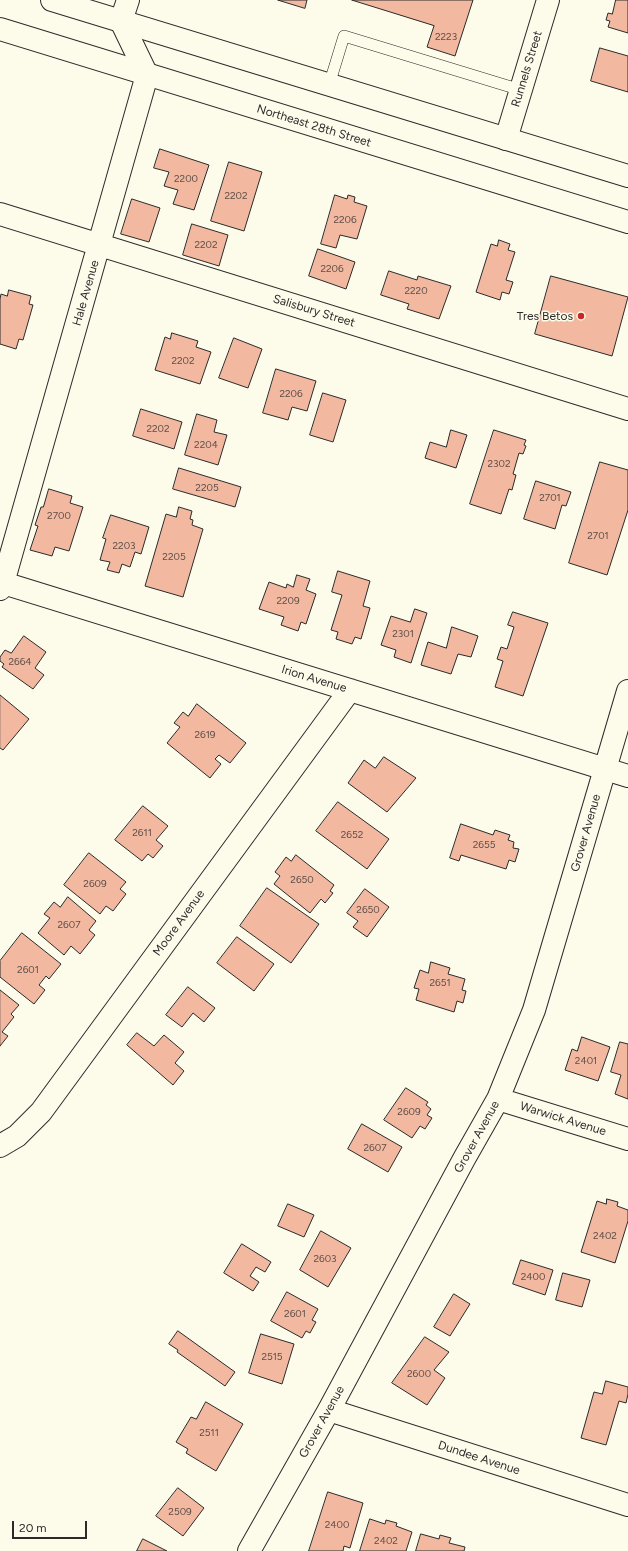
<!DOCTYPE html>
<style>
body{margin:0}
#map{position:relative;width:628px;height:1551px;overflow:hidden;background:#fdfbea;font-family:Figtree,sans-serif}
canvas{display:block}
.scale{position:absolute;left:12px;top:1521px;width:75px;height:18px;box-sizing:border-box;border:2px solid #2b2b2b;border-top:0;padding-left:5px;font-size:12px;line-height:14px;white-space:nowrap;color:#2b2b2b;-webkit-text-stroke:3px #fdfbea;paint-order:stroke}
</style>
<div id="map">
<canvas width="628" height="1551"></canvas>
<div class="scale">20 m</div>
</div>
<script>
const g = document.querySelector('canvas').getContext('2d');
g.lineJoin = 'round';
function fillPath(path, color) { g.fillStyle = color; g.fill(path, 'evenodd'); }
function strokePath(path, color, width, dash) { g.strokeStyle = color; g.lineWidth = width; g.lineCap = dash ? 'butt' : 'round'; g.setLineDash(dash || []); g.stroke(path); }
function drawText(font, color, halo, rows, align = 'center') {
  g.font = font + ' Figtree,sans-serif'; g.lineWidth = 3; g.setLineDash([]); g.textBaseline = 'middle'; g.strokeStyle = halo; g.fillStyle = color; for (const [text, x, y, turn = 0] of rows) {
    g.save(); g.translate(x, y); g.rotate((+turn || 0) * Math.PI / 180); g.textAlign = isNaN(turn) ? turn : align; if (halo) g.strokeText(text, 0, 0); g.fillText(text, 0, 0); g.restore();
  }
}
const building = new Path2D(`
 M 278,0 L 307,0 L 305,8 Z
 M 352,0 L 473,0 L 455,56 L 427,47 L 434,26 Z
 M 616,0 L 628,0 L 628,33 L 608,27 L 610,21 L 606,20 L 608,13 L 612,14 Z
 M 600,48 L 628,56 L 628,92 L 591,81 Z
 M 160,149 L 209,165 L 194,210 L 173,204 L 178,190 L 164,186 L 169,172 L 154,168 Z
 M 229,162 L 262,172 L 244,231 L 211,221 Z
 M 335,195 L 347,199 L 348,195 L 355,197 L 354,202 L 367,206 L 357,239 L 340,235 L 336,248 L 321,244 Z
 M 132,199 L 160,208 L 149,242 L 121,234 Z
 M 192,224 L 228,235 L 219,266 L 183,255 Z
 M 499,240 L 510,244 L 508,250 L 515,252 L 506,280 L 513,282 L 509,294 L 502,292 L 500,300 L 476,292 L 491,244 L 497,246 Z
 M 318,249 L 355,262 L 346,289 L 309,276 Z
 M 389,271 L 417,280 L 418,276 L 451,286 L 439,319 L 407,309 L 409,304 L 381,295 Z
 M 551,276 L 628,297 L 612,356 L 535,334 Z
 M 9,290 L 31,296 L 29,304 L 33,305 L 23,340 L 19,339 L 16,349 L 0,344 L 0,299 L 1,294 L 7,296 Z
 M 172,333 L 198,341 L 196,347 L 211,352 L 200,384 L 155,370 L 165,337 L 170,339 Z
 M 234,338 L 262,349 L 248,388 L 219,378 Z
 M 276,369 L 316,381 L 307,411 L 292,407 L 288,420 L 263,413 Z
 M 323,393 L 346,400 L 333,442 L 310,435 Z
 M 141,409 L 182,422 L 174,449 L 133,436 Z
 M 197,414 L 217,420 L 214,432 L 227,435 L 218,465 L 185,455 Z
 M 451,430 L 467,435 L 456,468 L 425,458 L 430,442 L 446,447 Z
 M 494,430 L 526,440 L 524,445 L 526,446 L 523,454 L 519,453 L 513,474 L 516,475 L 512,490 L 509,489 L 501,514 L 470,504 Z
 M 600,462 L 628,470 L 628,510 L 607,575 L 569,563 Z
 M 179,468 L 241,487 L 235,507 L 173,489 Z
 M 536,481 L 571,492 L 566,506 L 562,505 L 555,529 L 524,519 Z
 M 49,489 L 72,496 L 70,503 L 83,507 L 69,551 L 55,547 L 52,556 L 30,550 L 38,526 L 35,525 L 41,507 L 43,507 Z
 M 179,507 L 192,511 L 190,519 L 193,520 L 192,525 L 203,529 L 183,597 L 145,586 L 166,514 L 176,517 Z
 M 111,515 L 149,527 L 141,554 L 135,552 L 130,567 L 122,564 L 119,573 L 107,570 L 110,562 L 100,560 L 106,539 L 103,538 Z
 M 338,571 L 370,581 L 363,606 L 370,608 L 361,639 L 355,637 L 352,644 L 336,639 L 338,632 L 331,630 L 342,595 L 332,592 Z
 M 297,575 L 310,579 L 306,590 L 316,594 L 306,624 L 301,622 L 298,631 L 281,625 L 284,617 L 259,609 L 269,582 L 286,588 L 287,584 L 293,587 Z
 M 415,609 L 427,613 L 411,663 L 394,657 L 396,650 L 381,645 L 391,616 L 410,622 Z
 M 513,612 L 548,623 L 523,696 L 495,687 L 503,661 L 497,659 L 501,647 L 507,649 L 514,627 L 508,625 Z
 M 452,627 L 478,636 L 471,657 L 458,654 L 451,674 L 421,665 L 428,642 L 446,648 Z
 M 24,636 L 46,652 L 35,668 L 44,675 L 33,689 L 2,667 L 4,664 L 0,661 L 0,657 L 5,650 L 11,653 Z
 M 0,695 L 29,719 L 3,750 L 0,748 Z
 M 197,704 L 246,743 L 230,763 L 219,755 L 215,759 L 221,764 L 210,778 L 167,743 L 180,727 L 174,723 L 183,712 L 188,716 Z
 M 384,757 L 416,778 L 387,812 L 348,783 L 364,760 L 375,768 Z
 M 338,802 L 389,839 L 367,869 L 316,831 Z
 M 143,806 L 168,826 L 156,840 L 163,846 L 153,858 L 148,854 L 142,861 L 115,840 Z
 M 461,824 L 493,835 L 495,830 L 510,835 L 508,840 L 514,842 L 513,848 L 519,849 L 515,862 L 509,860 L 506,869 L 461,855 L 459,861 L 450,858 Z
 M 89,853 L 126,882 L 120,889 L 126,894 L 113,911 L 106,906 L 100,914 L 64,885 Z
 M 296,855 L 334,885 L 330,891 L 333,893 L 325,903 L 321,899 L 310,913 L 274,884 L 280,876 L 275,872 L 286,857 L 291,861 Z
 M 267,888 L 319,924 L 291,963 L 240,926 Z
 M 365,889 L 389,907 L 367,937 L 353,927 L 358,921 L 347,913 Z
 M 68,897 L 96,921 L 89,930 L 95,935 L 80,954 L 71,946 L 64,955 L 38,933 L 50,918 L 44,914 L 54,902 L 60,907 Z
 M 22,933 L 61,964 L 49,979 L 46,976 L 39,985 L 45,990 L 34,1004 L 0,977 L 0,961 Z
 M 237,937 L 274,964 L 254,991 L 217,963 Z
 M 431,962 L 450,968 L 448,974 L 465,979 L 462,990 L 466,991 L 463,1003 L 457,1001 L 454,1012 L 416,1000 L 419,989 L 414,988 L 420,970 L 428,973 Z
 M 188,987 L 215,1008 L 204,1022 L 193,1013 L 182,1027 L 166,1015 Z
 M 0,990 L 19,1005 L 11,1014 L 14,1017 L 2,1032 L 8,1036 L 0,1046 Z
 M 137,1033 L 154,1046 L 164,1035 L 184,1052 L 175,1063 L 184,1071 L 173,1085 L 127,1045 Z
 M 582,1037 L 610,1047 L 598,1081 L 565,1070 L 572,1049 L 577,1051 Z
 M 620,1042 L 628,1044 L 628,1099 L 615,1094 L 621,1075 L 611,1072 Z
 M 406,1088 L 428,1102 L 426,1105 L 431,1109 L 427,1115 L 432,1118 L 425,1129 L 420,1126 L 412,1138 L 384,1120 Z
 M 362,1124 L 402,1147 L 388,1172 L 348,1149 Z
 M 607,1199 L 618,1202 L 617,1206 L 628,1210 L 628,1221 L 615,1263 L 581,1252 L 597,1201 L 606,1204 Z
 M 288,1204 L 314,1215 L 304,1237 L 278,1226 Z
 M 321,1231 L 351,1248 L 328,1287 L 300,1270 Z
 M 242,1244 L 271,1262 L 265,1272 L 256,1267 L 250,1276 L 259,1282 L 253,1291 L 224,1273 Z
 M 521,1260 L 553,1270 L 545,1295 L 513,1284 Z
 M 563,1273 L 590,1280 L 582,1307 L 556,1300 Z
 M 287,1292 L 318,1309 L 312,1320 L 316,1322 L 310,1333 L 306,1331 L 302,1338 L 271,1321 Z
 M 454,1294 L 470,1304 L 450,1336 L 434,1327 Z
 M 178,1331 L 235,1372 L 225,1386 L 177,1352 L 178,1350 L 169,1344 Z
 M 261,1334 L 294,1344 L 282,1384 L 249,1373 Z
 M 425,1337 L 449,1352 L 434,1370 L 445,1378 L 427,1405 L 392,1383 Z
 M 606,1381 L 628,1387 L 628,1394 L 626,1403 L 619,1401 L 606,1445 L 581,1438 L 594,1392 L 602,1394 Z
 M 206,1402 L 243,1424 L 216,1471 L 186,1453 L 188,1449 L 176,1442 L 191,1417 L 196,1419 Z
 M 178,1488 L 204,1508 L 183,1536 L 156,1516 Z
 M 328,1492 L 363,1503 L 350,1548 L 344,1546 L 343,1551 L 309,1551 Z
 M 370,1519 L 385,1524 L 386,1520 L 397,1523 L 396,1526 L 412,1532 L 406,1551 L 360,1551 Z
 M 421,1534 L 439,1539 L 440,1535 L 451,1538 L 449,1543 L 465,1547 L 464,1551 L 416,1551 Z
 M 143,1539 L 167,1551 L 137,1551 Z`);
fillPath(building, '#f2b8a0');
strokePath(building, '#2b2b2b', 1);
const lane = new Path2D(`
 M 329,85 L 344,36 L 521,90`);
const street = new Path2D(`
 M 506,139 L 548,0
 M 0,214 L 628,409
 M 0,582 L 628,776
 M 0,589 L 3,583 L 147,75 L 121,21 L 128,0
 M 498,1099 L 628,1139
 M 0,1146 L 17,1136 L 41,1112 L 350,690
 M 329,1410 L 628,1505
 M 249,1551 L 329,1410 L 464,1159 L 498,1099 L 534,1010 L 628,691`);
const primary = new Path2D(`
 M 52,0 L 628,176
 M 0,29 L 628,222`);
strokePath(lane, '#2b2b2b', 12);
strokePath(street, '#2b2b2b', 24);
strokePath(primary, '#2b2b2b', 24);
strokePath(lane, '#fdfbea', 11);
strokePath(street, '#fdfbea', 22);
strokePath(primary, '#fdfbea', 22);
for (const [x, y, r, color] of [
 [581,316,4,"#c62828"]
]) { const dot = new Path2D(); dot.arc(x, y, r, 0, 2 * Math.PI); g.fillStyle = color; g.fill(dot); strokePath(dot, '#fdfbea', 1.5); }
drawText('10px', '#5d4e48', null, [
 ["2223",446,37],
 ["2200",186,179],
 ["2202",236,196],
 ["2206",345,220],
 ["2202",206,245],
 ["2206",332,269],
 ["2220",416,291],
 ["2202",183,361],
 ["2206",291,394],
 ["2202",158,429],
 ["2204",206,445],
 ["2302",499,464],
 ["2205",207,488],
 ["2701",550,498],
 ["2700",59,516],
 ["2701",598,536],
 ["2203",124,546],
 ["2205",174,557],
 ["2209",288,601],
 ["2301",403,634],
 ["2664",20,662],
 ["2619",205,735],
 ["2611",142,833],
 ["2652",352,835],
 ["2655",484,845],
 ["2650",302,880],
 ["2609",95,884],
 ["2650",368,910],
 ["2607",69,925],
 ["2601",28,970],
 ["2651",440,983],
 ["2401",586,1061],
 ["2609",409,1112],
 ["2607",375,1148],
 ["2402",605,1236],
 ["2603",325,1259],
 ["2400",533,1277],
 ["2601",295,1314],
 ["2515",272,1357],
 ["2600",419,1374],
 ["2511",209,1433],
 ["2509",180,1512],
 ["2400",337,1525],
 ["2402",386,1541]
]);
drawText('12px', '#2b2b2b', '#fdfbea', [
 ["Runnels Street",527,69,-73],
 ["Northeast 28th Street",314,126,17],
 ["Hale Avenue",86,293,-74],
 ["Salisbury Street",314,311,17],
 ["Irion Avenue",314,679,17],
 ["Grover Avenue",586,833,-74],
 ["Moore Avenue",179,923,-54],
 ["Warwick Avenue",563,1119,17],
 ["Grover Avenue",477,1137,-61],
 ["Grover Avenue",322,1422,-61],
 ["Dundee Avenue",479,1458,18]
]);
drawText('12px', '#2b2b2b', '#fdfbea', [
 ["Tres Betos",573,316]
], 'right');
</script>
